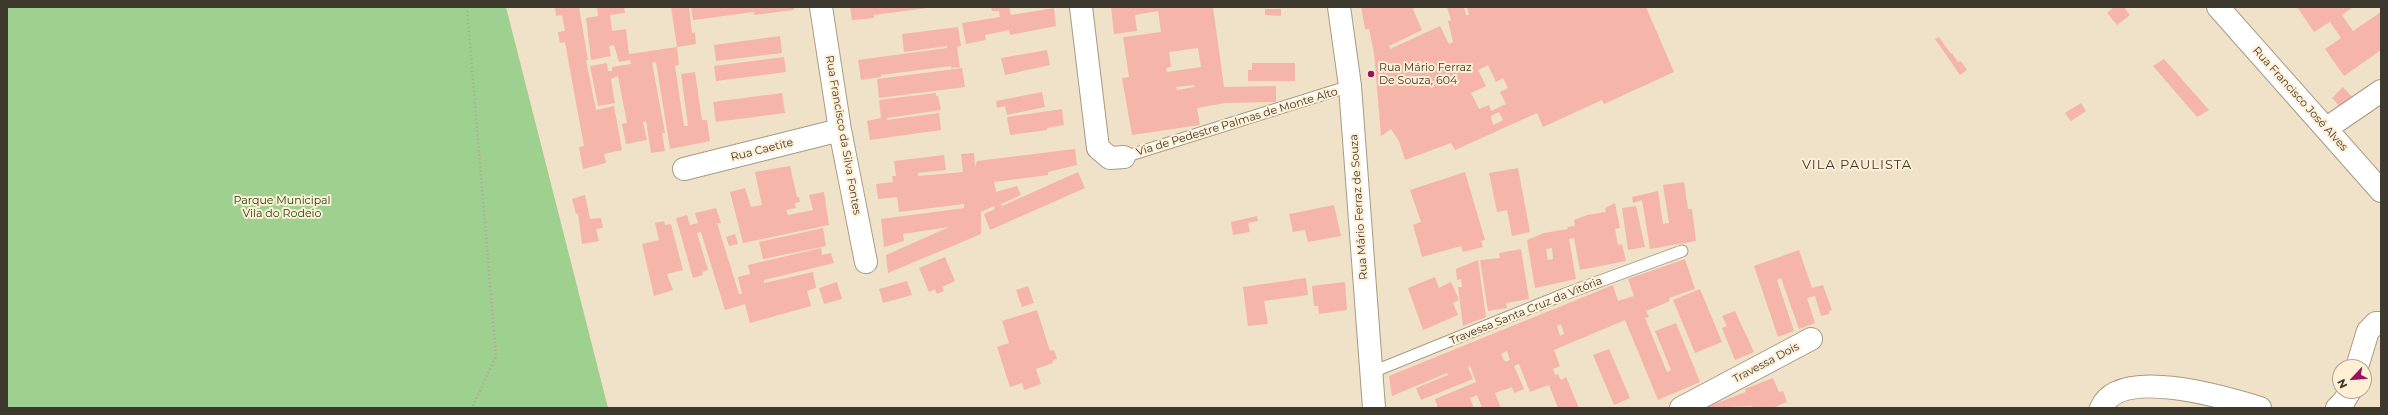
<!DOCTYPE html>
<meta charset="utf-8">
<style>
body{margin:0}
#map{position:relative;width:2388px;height:415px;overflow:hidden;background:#f0e2c8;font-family:Montserrat,sans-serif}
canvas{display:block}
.frame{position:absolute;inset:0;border:8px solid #3d382d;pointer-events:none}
.north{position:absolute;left:2332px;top:359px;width:40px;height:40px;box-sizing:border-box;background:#feefd5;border:1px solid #b1a692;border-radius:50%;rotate:244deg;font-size:11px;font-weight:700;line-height:16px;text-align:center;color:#3d382d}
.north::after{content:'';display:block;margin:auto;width:14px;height:18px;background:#9f115c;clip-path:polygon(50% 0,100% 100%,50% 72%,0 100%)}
</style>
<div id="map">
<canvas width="2388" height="415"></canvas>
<div class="frame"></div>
<div class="north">N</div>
</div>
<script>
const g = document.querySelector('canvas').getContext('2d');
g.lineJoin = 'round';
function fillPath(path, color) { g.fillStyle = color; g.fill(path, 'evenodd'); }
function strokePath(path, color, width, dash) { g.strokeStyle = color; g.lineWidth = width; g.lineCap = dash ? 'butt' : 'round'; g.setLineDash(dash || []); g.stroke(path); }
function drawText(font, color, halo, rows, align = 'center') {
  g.font = font + ' Montserrat,sans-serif'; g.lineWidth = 4; g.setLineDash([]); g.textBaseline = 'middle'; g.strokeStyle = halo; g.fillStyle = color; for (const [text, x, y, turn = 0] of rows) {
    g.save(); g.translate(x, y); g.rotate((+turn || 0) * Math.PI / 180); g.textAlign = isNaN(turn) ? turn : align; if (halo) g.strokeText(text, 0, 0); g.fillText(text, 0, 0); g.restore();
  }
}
fillPath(new Path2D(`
 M 7,7 L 506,7 L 608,408 L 7,408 Z`), '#9ed090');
fillPath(new Path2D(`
 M 555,7 L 579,7 L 588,60 L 586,60 L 596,110 L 614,106 L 622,150 L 604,154 L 606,163 L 583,169 L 579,147 L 584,146 L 577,108 L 565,42 L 560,43 L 558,32 L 565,31 L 562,15 L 556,16 Z
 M 597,7 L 624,7 L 625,13 L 610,15 L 612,31 L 626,29 L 629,54 L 677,47 L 679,65 L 675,66 L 684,126 L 688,126 L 681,74 L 695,72 L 702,120 L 707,120 L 710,141 L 670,149 L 656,62 L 652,63 L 665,133 L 662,133 L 665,151 L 651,153 L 646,121 L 643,122 L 647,140 L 626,144 L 622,124 L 627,123 L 618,76 L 611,79 L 615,103 L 598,106 L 590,66 L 607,63 L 608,71 L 612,71 L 612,67 L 631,64 L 630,60 L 619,62 L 614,45 L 609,46 L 611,56 L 591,60 L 586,18 L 598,16 Z
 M 671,7 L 689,7 L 692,33 L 695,32 L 696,44 L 677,47 Z
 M 691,7 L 794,7 L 794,10 L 754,15 L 754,12 L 693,20 Z
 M 850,7 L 927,7 L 927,8 L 874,15 L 874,18 L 852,20 Z
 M 991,7 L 1009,7 L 1011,15 L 1054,8 L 1056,26 L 1010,35 L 1009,30 L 985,35 L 986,40 L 966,44 L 962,23 L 1000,17 L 999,11 L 992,11 Z
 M 1111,7 L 1213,7 L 1224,87 L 1276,86 L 1276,102 L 1225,103 L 1197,108 L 1200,125 L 1132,135 L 1122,78 L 1129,77 L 1123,37 L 1161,32 L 1158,11 L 1135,15 L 1137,31 L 1114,34 ZM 1198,48 L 1201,67 L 1167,72 L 1166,68 L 1171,67 L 1169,52 ZM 1194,85 L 1194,87 L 1177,90 L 1176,87 Z
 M 1361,7 L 1416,7 L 1413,9 L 1422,30 L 1389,46 L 1390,49 L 1440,26 L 1449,44 L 1453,42 L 1448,21 L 1451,20 L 1447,7 L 1464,7 L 1466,15 L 1469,15 L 1467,7 L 1646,7 L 1674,72 L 1604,104 L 1602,100 L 1543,127 L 1537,113 L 1455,150 L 1451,143 L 1405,160 L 1399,141 L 1391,129 L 1381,136 L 1374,53 L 1369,29 L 1365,29 ZM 1488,65 L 1496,82 L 1503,78 L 1508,88 L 1500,92 L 1506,104 L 1491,111 L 1489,105 L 1479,109 L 1471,93 L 1486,86 L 1478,70 ZM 1499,112 L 1503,120 L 1493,125 L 1491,116 Z
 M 2114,7 L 2124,7 L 2130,15 L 2117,25 L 2107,13 Z
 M 2297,7 L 2353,7 L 2342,15 L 2353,31 L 2381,12 L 2381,50 L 2344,76 L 2325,49 L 2341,38 L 2330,22 L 2314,32 Z
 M 1265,9 L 1281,9 L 1281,16 L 1265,15 Z
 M 958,27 L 961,46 L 957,47 L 960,67 L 951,68 L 951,66 L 881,75 L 881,77 L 861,80 L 858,60 L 947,48 L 947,46 L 904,52 L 902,34 Z
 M 780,36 L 782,53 L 716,61 L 714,45 Z
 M 1939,37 L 1951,54 L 1952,53 L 1958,62 L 1961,61 L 1967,70 L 1960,75 L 1935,39 Z
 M 1047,50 L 1050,65 L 1005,75 L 1001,58 Z
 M 784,57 L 786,72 L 716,81 L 714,66 Z
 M 2164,59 L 2209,110 L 2197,117 L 2153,66 Z
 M 1252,63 L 1295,63 L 1295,81 L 1248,81 L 1248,70 L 1252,70 Z
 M 962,68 L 965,87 L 879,98 L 877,79 Z
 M 2343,87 L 2355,100 L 2344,111 L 2332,98 Z
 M 1042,92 L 1045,107 L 1007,115 L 1005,106 L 997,108 L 996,101 Z
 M 782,93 L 785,113 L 716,122 L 713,102 Z
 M 936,93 L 936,96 L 938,96 L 941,110 L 887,118 L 887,120 L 939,113 L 941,130 L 870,140 L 867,121 L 881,118 L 879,100 Z
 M 2081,103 L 2086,111 L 2071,121 L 2065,113 Z
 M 1062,109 L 1064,125 L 1047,128 L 1047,130 L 1010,135 L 1007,117 Z
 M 1075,149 L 1077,165 L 1048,172 L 1048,175 L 994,182 L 996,192 L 1017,186 L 1021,195 L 1001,204 L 1002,206 L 1078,172 L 1085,188 L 990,230 L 984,214 L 995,209 L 994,206 L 981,212 L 981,234 L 888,273 L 886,255 L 949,227 L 903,234 L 904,241 L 884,247 L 881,219 L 964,208 L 964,204 L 899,212 L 897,197 L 878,199 L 876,184 L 893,182 L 892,176 L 896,176 L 894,161 L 944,155 L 946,170 L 918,173 L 918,176 L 963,172 L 961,154 L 974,153 L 975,167 L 977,161 Z
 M 790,166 L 797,197 L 799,197 L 800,202 L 795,203 L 796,208 L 786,210 L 788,215 L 813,210 L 809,195 L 824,192 L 829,225 L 743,243 L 730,192 L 745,188 L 751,207 L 762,205 L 755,172 Z
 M 1518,168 L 1530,232 L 1512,236 L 1507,210 L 1497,212 L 1489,173 Z
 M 1465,172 L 1485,240 L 1481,241 L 1483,247 L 1463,252 L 1461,246 L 1422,257 L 1413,225 L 1421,222 L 1410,190 Z
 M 1684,182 L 1688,209 L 1692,209 L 1696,241 L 1650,249 L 1642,200 L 1633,203 L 1632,197 L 1658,191 L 1663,224 L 1669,223 L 1663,185 Z
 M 585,195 L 590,219 L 601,218 L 603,228 L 596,229 L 599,241 L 582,244 L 578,214 L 576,214 L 572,199 Z
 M 1615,203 L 1620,228 L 1615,229 L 1618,245 L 1622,244 L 1626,261 L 1580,270 L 1574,238 L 1569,239 L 1576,279 L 1535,288 L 1527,240 L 1544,233 L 1568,229 L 1567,227 L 1575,226 L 1574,220 L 1587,215 L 1606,212 L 1605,208 ZM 1552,248 L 1553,259 L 1548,260 L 1546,249 Z
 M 1334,205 L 1341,236 L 1308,242 L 1305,230 L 1293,232 L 1289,214 Z
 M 1636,206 L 1645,247 L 1628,250 L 1622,208 Z
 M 716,208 L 721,223 L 717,223 L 739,294 L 742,294 L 738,277 L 750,274 L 748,265 L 821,248 L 822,255 L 831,253 L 834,263 L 764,280 L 764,283 L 813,272 L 816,288 L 807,291 L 811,306 L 750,323 L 745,304 L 725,310 L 701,232 L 697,233 L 708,270 L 702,272 L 703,275 L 693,278 L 676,218 L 687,215 L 690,225 L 698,223 L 695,213 Z
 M 1257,216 L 1258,221 L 1248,223 L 1250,232 L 1233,235 L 1231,222 Z
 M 664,221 L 665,225 L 671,224 L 683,270 L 667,274 L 673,290 L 654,296 L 642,244 L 659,240 L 655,223 Z
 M 823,228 L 826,246 L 763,259 L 759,242 Z
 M 735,234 L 738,244 L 729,246 L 726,237 Z
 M 1521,249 L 1529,299 L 1506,303 L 1507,308 L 1488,311 L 1480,260 L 1500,258 L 1499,253 Z
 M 1799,250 L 1812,288 L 1823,285 L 1832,310 L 1829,311 L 1829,314 L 1821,316 L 1815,296 L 1807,298 L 1815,323 L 1799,329 L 1781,278 L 1777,280 L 1794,331 L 1778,337 L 1754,266 Z
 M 945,257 L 955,281 L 942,287 L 944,291 L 937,294 L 935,289 L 929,292 L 919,268 Z
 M 1685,259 L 1695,289 L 1669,298 L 1670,301 L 1646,311 L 1649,317 L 1645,318 L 1667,372 L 1671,370 L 1655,331 L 1676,323 L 1700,382 L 1658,400 L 1625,320 L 1554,350 L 1560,366 L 1553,369 L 1555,375 L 1558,374 L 1561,380 L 1566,377 L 1579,408 L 1558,408 L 1549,385 L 1530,392 L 1519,364 L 1514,366 L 1524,389 L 1514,393 L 1512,387 L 1495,393 L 1501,408 L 1482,408 L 1477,395 L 1470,398 L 1474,408 L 1438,408 L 1435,399 L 1476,382 L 1470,366 L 1468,367 L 1473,379 L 1421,400 L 1416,388 L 1448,375 L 1447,373 L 1392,396 L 1389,376 L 1613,285 L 1618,301 L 1634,296 L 1628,279 ZM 1561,324 L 1564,334 L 1560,336 L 1557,326 ZM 1507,351 L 1510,360 L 1505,362 L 1501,354 Z
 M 1478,260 L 1486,317 L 1463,326 L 1458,287 L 1462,287 L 1461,279 L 1457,280 L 1456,269 Z
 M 1435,277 L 1439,288 L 1451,282 L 1459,300 L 1453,303 L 1458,315 L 1423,330 L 1408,288 Z
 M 1306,278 L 1308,295 L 1264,301 L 1268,324 L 1248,326 L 1243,287 Z
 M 907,281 L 912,295 L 883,303 L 879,289 Z
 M 837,282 L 842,299 L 824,304 L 819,288 Z
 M 1345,282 L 1347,310 L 1319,314 L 1318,306 L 1314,306 L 1312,286 Z
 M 1028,286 L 1034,303 L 1022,307 L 1016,290 Z
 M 1700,289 L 1722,342 L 1695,353 L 1673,300 Z
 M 1037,310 L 1050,351 L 1054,350 L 1057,359 L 1053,360 L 1053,363 L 1036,369 L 1041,384 L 1024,390 L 1022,383 L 1010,387 L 997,347 L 1009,343 L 1002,321 Z
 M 1735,311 L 1754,352 L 1735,360 L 1722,328 L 1727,326 L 1722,316 Z
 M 1609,349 L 1630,398 L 1614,405 L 1593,355 Z
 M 1773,378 L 1779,392 L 1783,391 L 1787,402 L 1773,408 L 1753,408 L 1752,406 L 1703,408 L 1746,392 L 1745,389 Z`), '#f5b5ab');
const service = new Path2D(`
 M 1124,157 L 1350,86
 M 1370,373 L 1565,294 L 1682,251`);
const minor = new Path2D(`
 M 821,7 L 840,130 L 866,262
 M 1081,7 L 1098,148 L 1110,158 L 1124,157
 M 1339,7 L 1350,86 L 1374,408
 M 2218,7 L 2381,191
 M 2327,128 L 2381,91
 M 684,169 L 840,130
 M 2357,367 L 2368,331 L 2376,323 L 2381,323
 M 1681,408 L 1811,339
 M 2101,408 C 2120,365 2227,398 2260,408
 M 2337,408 L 2344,401 L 2350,391`);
strokePath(service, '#a89b82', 13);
strokePath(minor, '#a89b82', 24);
strokePath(new Path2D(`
 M 467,7 L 496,356 L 472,408`), '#b1a691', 2.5, [1, 3]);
strokePath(service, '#fff', 11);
strokePath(minor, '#fff', 22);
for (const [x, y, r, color] of [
 [1371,74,4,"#9f115c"]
]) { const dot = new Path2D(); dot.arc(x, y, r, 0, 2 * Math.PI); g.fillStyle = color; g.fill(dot); strokePath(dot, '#feefd5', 1.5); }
drawText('11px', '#3d382d', '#feefd5', [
 ["Rua Mário Ferraz",1379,68],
 ["De Souza, 604",1379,81]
], 'left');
drawText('11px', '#3d382d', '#feefd5', [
 ["Rua Francisco José Alves",2300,99,48],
 ["Via de Pedestre Palmas de Monte Alto",1237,122,-17],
 ["Rua Francisco da Silva Fontes",843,135,80],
 ["Rua Caetite",762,150,-14],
 ["Rua Mário Ferraz de Souza",1359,207,-94],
 ["Travessa Santa Cruz da Vitória",1526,311,-22],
 ["Travessa Dois",1766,363,-28]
]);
drawText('11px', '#1d450f', '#feefd5', [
 ["Parque Municipal",282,201],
 ["Vila do Rodeio",282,214]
]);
g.letterSpacing = '1px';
drawText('13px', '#3d382d', '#feefd5', [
 ["VILA PAULISTA",1857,165]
]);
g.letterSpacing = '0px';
</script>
